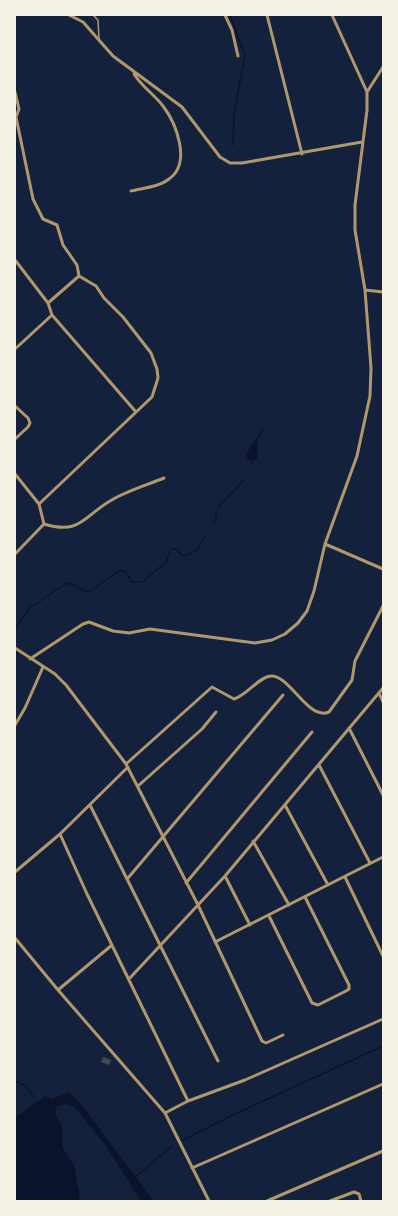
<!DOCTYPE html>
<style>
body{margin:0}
#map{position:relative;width:398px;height:1216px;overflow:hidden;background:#14213d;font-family:"Work Sans",sans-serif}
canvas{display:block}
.frame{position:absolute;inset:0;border:16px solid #f6f1e7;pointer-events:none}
</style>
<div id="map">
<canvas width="398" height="1216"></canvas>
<div class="frame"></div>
</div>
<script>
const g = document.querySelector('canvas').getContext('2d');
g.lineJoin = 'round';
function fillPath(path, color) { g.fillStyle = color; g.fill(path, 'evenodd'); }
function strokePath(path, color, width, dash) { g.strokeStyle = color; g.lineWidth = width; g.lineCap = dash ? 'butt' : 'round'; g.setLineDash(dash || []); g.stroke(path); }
fillPath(new Path2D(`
 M 258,436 L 257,459 L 248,460 L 244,457 Z
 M 69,1092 L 82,1105 L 154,1201 L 141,1201 L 106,1146 L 78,1111 C 71,1104 65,1102 57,1107 L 55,1113 L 62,1126 L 63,1148 L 75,1167 L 79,1201 L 15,1201 L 15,1118 L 45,1096 L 51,1099 Z`), '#0b132b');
strokePath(new Path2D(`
 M 230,15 L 245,56 L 234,113 L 233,145
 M 258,438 L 263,429
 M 250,465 L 253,459
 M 218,507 L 243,481
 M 212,523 L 216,520 L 216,511
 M 15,628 L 31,607 L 65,584 L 70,583 L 85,591 L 91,591 L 120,570 L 126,572 L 132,582 L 142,582 L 166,562 L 171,549 L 175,549 L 182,555 L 188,555 L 198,549 L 205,536
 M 15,1081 L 26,1086 L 33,1096
 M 183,1140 L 235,1114 L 383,1046
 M 135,1177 L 172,1146
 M 78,1187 L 79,1201`), '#0b132b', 1.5);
fillPath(new Path2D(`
 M 103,1057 L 111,1060 L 109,1065 L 101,1062 Z`), '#48494c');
strokePath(new Path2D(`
 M 93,15 L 98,20 L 99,39`), '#b1986c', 1.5);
strokePath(new Path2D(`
 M 69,15 L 83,22 L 113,56 L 182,107 L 220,157 L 230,163 L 242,163 L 362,142
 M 225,15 L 232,30 L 238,56
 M 267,15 L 302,154
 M 15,92 L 19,109 L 16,117 L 33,199 L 43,219 L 57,225 L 63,245 L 77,265 L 79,276
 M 367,92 L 383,67
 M 131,191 C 143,188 159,187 169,179 C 192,163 176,123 163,106 C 154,94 142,87 134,74
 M 15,260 L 48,303 L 79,276 L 96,286 L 104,298 L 123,317 L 151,353 L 157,369 L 158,378 L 152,397 L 39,504
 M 365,290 L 383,292
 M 48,303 L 52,315 L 136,412
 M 15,349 L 52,315
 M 15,406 L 28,418 L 30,423 L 28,427 L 15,439
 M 15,474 L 39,504 L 44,524
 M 325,544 L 383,569
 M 15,554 L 44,524 C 80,535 83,517 110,501 C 126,491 147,485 164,478
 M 15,648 L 55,674 L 66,685 L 126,764 L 198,905 L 262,1041 L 266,1043 L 283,1035
 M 30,659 L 83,624 L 89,622 L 113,631 L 129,633 L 150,629 L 255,643 L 272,640 L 285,634 L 298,623 L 307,611 L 314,591 L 325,544 L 357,456 L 370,396 L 371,368 L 365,290 L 355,230 L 355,205 L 367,110 L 367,92 L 332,15
 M 379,693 L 383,702
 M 15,725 L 25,708 L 43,667
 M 349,728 L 383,795
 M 126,764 L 212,687 L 234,699 C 246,696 260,676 271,676 C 290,675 308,721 329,712 L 352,680 L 355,661 L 383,606
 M 319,765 L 370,863
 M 138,786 L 202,729 L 216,712
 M 90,805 L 218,1061
 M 285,805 L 328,885
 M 60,834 L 87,894 L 188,1101
 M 253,841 L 289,905
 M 15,872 L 60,834 L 128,767
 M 225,876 L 250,925
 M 345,877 L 383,956
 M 128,878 L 283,695
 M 186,883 L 312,732
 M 269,916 L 312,1003 L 318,1005 L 346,991 L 349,989 L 349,985 L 305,897
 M 15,938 L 58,990 L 165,1113 L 209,1201
 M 215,942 L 383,857
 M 129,979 L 225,876 L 383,688
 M 58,990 L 112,945
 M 165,1113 L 188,1101 L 245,1080 L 383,1019
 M 192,1168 L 383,1084
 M 267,1201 L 383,1151
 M 330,1201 L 354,1192 L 359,1194 L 361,1201`), '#b1986c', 3);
</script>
